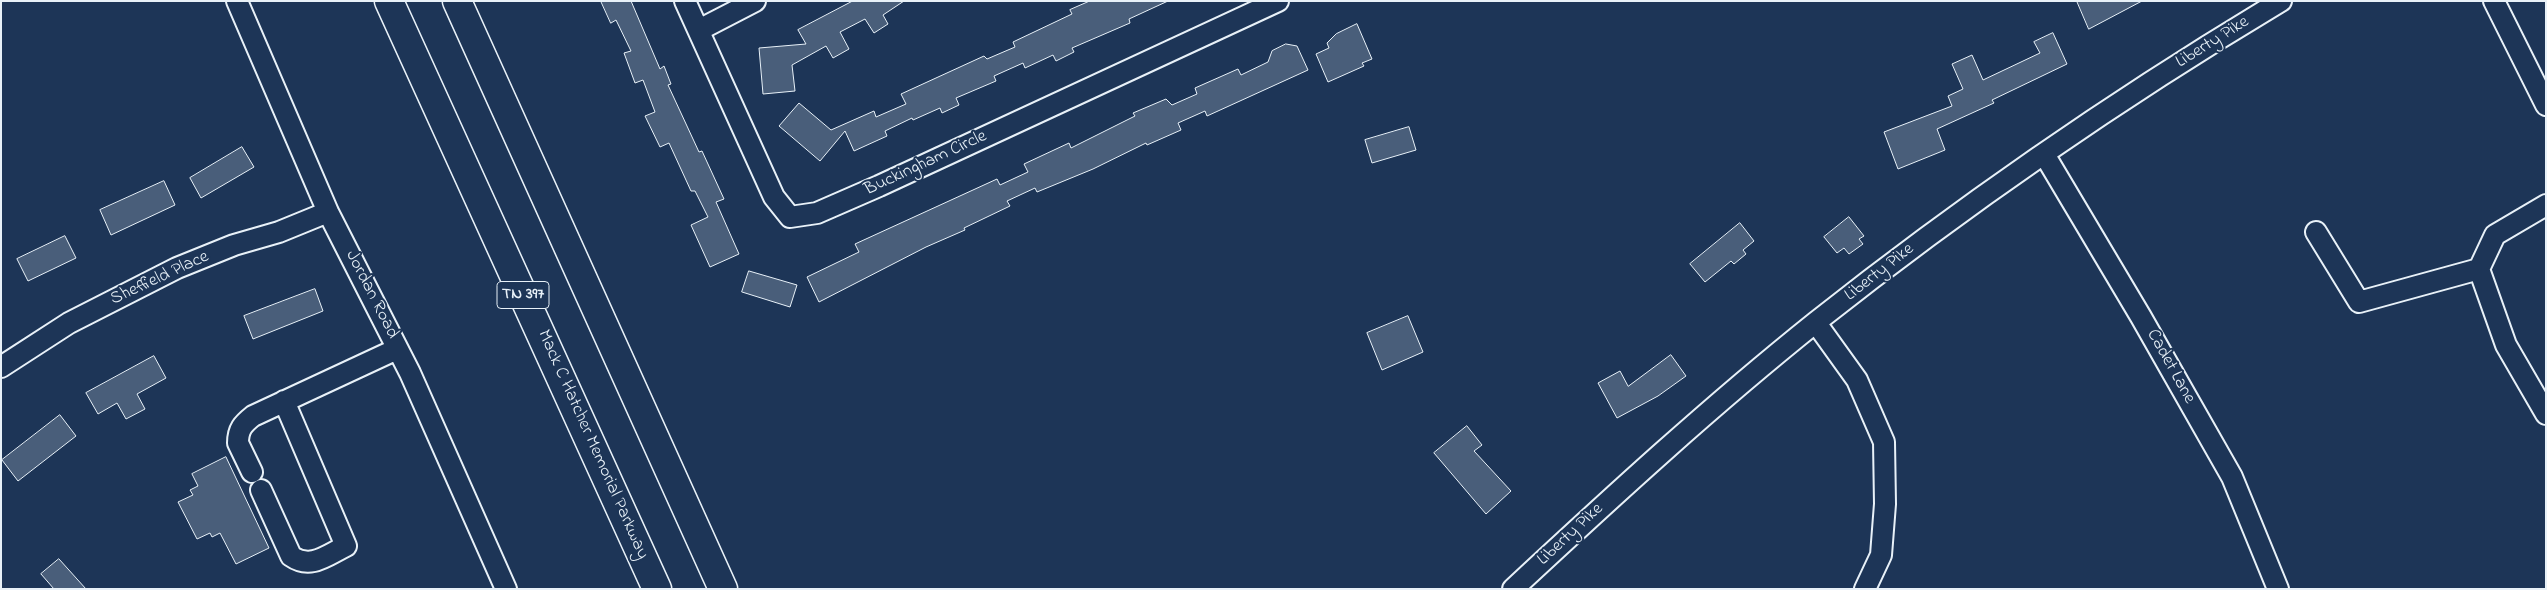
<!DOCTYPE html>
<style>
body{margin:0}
#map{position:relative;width:2547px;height:590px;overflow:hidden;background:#1d3557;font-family:"Indie Flower",sans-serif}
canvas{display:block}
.frame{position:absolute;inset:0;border:2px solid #e8f1f8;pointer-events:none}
</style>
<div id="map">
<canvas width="2547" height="590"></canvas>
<div class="frame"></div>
</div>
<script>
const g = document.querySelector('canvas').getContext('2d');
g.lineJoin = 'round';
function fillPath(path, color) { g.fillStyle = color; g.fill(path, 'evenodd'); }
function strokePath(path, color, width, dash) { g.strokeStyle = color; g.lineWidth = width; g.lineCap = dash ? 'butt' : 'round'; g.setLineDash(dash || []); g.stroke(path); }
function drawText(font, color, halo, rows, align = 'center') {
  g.font = font + ' "Indie Flower",sans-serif'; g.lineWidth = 4; g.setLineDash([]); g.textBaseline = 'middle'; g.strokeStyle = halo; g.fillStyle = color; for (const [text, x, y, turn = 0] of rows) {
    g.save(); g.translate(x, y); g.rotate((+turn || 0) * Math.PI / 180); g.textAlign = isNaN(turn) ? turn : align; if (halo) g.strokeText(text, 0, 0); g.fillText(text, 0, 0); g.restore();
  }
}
const building = new Path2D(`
 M 601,1 L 631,1 L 660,69 L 664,66 L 671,84 L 668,85 L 699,152 L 702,151 L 724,199 L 716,202 L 739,254 L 710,267 L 691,225 L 708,217 L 695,191 L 691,191 L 669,143 L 660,147 L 645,116 L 655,112 L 643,80 L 635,83 L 624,53 L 631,51 L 616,20 L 611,23 Z
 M 853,1 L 904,1 L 883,15 L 888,24 L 874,33 L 865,19 L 840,32 L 849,49 L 833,58 L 826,46 L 792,65 L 795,91 L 763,94 L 759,48 L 806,44 L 798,30 Z
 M 1090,1 L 1168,1 L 1129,19 L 1130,23 L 1072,48 L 1074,52 L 1056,61 L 1053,55 L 1025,68 L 1023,63 L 994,76 L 996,81 L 956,98 L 959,105 L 942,113 L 940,108 L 913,120 L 912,118 L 885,131 L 887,136 L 854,151 L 845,131 L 820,161 L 779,126 L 799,103 L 831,130 L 874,111 L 876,117 L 906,104 L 901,94 L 984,56 L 987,59 L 1015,47 L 1013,42 L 1072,14 L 1070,10 Z
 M 2077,1 L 2142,1 L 2089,29 Z
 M 1357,24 L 1372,59 L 1362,63 L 1364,66 L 1328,82 L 1316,54 L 1329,48 L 1327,43 L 1336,34 Z
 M 2053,33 L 2067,64 L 1992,100 L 1994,103 L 1937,129 L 1945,150 L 1898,169 L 1884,132 L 1952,106 L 1948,96 L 1963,89 L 1952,64 L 1972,55 L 1983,80 L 2040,53 L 2034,42 Z
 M 1286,44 L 1297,46 L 1308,70 L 1207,116 L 1205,111 L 1178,123 L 1181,130 L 1147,145 L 1146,143 L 1093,169 L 1037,192 L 1035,188 L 1007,201 L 1010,206 L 964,228 L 965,230 L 926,247 L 819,302 L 807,277 L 859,252 L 855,244 L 997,179 L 1000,185 L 1028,172 L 1024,164 L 1069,143 L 1071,148 L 1135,116 L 1133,113 L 1166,99 L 1172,105 L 1197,94 L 1195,88 L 1238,69 L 1241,75 L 1268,62 L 1272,51 Z
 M 1409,127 L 1416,150 L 1372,163 L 1365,140 Z
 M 242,147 L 254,167 L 201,198 L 190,178 Z
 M 164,181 L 175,205 L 111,235 L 100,210 Z
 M 1849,217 L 1864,236 L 1859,239 L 1863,244 L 1849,254 L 1844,248 L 1837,253 L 1824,237 Z
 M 1740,223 L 1754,241 L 1743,250 L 1746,254 L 1734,264 L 1731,261 L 1705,282 L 1690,264 Z
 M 65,236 L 76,258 L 28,281 L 17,259 Z
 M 749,271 L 797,285 L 790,307 L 742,292 Z
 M 315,289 L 323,311 L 253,339 L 244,316 Z
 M 1408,316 L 1423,352 L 1382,370 L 1367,333 Z
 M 1671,355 L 1686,376 L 1658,396 L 1617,418 L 1598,383 L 1620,371 L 1628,386 Z
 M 154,356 L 166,378 L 137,394 L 145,409 L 126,419 L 117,403 L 98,414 L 86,393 Z
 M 60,415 L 76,436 L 18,481 L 2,460 Z
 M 1467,426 L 1482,445 L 1474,451 L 1511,491 L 1486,514 L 1434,453 Z
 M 226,457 L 269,548 L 236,564 L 220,533 L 212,537 L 210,533 L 197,539 L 178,502 L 193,495 L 190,490 L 198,486 L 192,474 Z
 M 59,559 L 86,589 L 54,589 L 41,574 Z`);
fillPath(building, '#495e7a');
strokePath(building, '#e8f1f8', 1);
const minor = new Path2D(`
 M 237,1 L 328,212 L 410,373 L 506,589
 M 685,1 L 774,197 L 790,217 L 817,213 L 879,186 L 1278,1
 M 2494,1 L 2546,105
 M 699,30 L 755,1
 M 2044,154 L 2141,317 L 2232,477 L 2278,589
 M 2546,205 L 2495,235 L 2479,269 L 2506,345 L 2546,414
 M 2316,232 L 2359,302 L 2479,269
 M 1816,323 L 1857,380 L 1884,442 L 1885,504 L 1881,555 L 1865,589
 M 1,367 L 69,323 L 177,268 L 234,245 L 279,232 L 328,212
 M 252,472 L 238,443 C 238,429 243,424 253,416 L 397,349
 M 261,490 L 291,556 C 311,570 327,555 346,546 L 284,401
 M 1513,589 C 1612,497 1711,406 1816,322 C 1964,205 2119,98 2281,1`);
const highway = new Path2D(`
 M 389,1 L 657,589
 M 457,1 L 723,589`);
strokePath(minor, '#e8f1f8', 24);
strokePath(highway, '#e8f1f8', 31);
strokePath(minor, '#1d3557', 20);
strokePath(highway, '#1d3557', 28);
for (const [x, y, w] of [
 [523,295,52]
]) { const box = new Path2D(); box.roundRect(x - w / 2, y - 13.5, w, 27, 4); g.fillStyle = '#1d3557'; g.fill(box); strokePath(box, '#e8f1f8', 1); }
drawText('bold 16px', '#e8f1f8', null, [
 ["TN 397",523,295]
]);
drawText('18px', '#e8f1f8', '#1d3557', [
 ["Liberty Pike",2213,43,-32],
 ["Buckingham Circle",926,164,-25],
 ["Liberty Pike",1880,273,-38],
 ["Sheffield Place",160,279,-25],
 ["Jordan Road",371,295,63],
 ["Cadet Lane",2170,367,61],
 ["Mack C Hatcher Memorial Parkway",592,445,66],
 ["Liberty Pike",1571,535,-43]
]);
</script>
